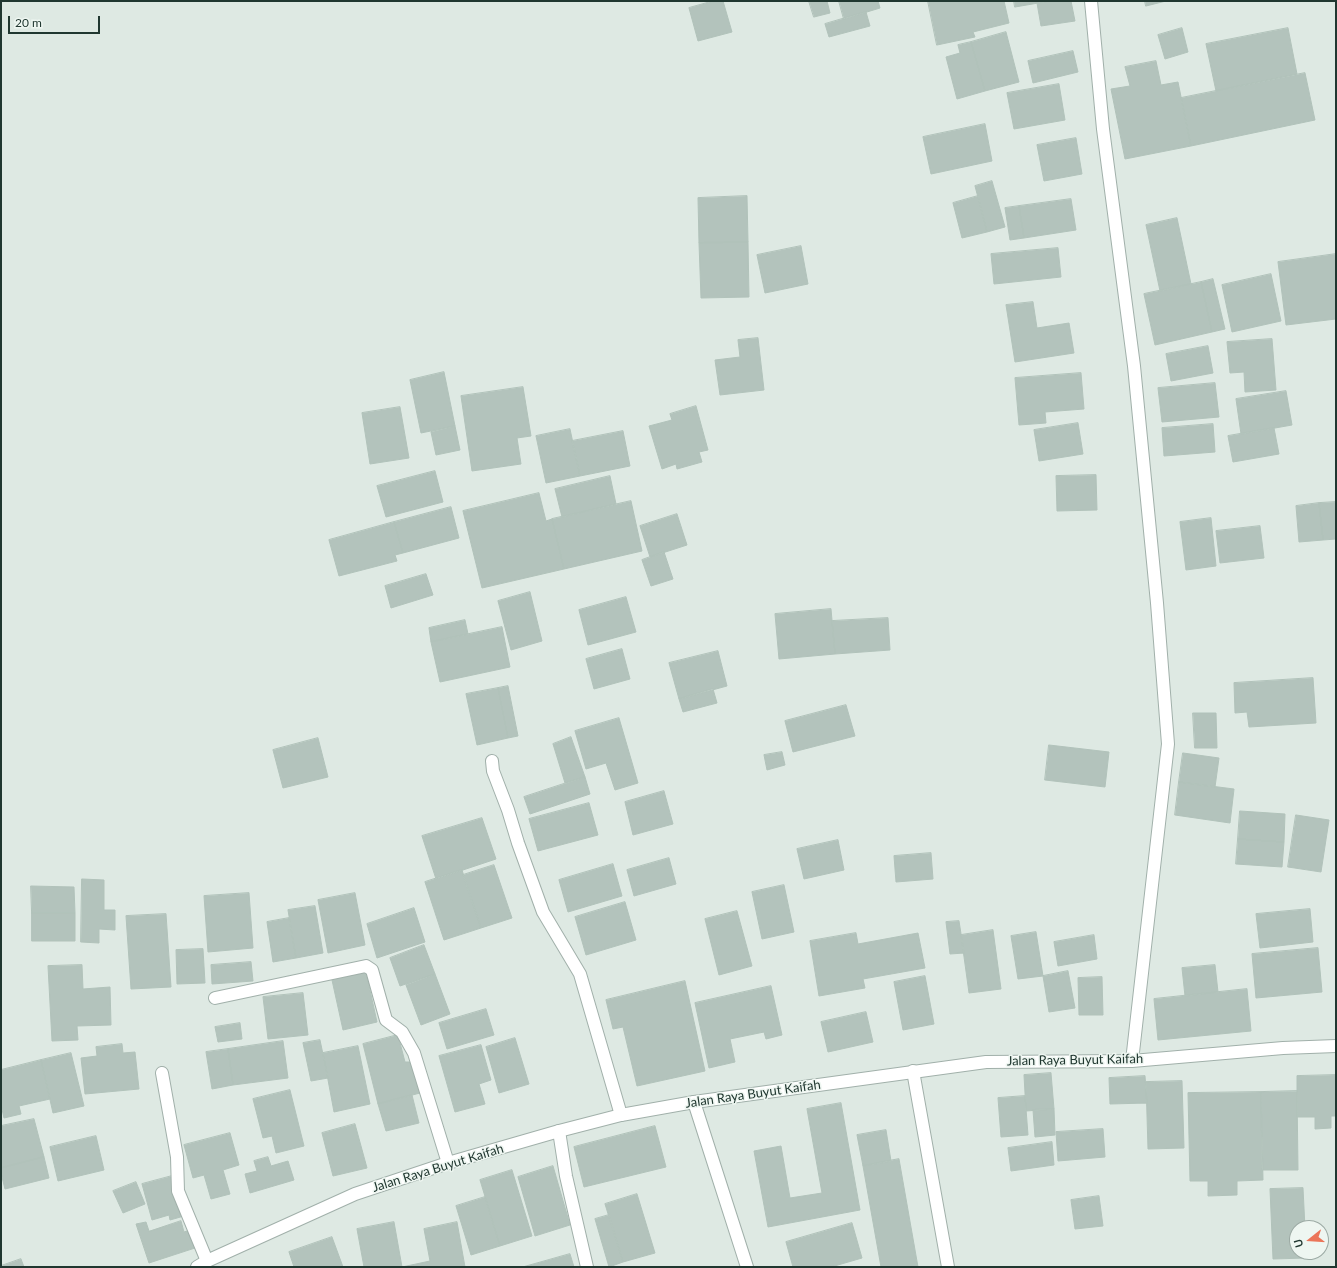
<!DOCTYPE html>
<style>
body{margin:0}
#map{position:relative;width:1337px;height:1268px;overflow:hidden;background:#dee9e3;font-family:Lato,sans-serif}
canvas{display:block}
.frame{position:absolute;inset:0;border:2px solid #203730;pointer-events:none}
.north{position:absolute;left:1289px;top:1220px;width:40px;height:40px;box-sizing:border-box;background:#eef6f1;border:1px solid #9caaa4;border-radius:50%;rotate:253deg;font-size:11px;font-weight:700;line-height:16px;text-align:center;color:#203730}
.north::after{content:'';display:block;margin:auto;width:14px;height:18px;background:#eb7559;clip-path:polygon(50% 0,100% 100%,50% 72%,0 100%)}
.scale{position:absolute;left:8px;top:16px;width:92px;height:18px;box-sizing:border-box;border:2px solid #203730;border-top:0;padding-left:5px;font-size:12px;line-height:14px;white-space:nowrap;color:#203730;-webkit-text-stroke:3px #eef6f1;paint-order:stroke}
</style>
<div id="map">
<canvas width="1337" height="1268"></canvas>
<div class="frame"></div>
<div class="north">U</div>
<div class="scale">20 m</div>
</div>
<script>
const g = document.querySelector('canvas').getContext('2d');
g.lineJoin = 'round';
function fillPath(path, color) { g.fillStyle = color; g.fill(path, 'evenodd'); }
function strokePath(path, color, width, dash) { g.strokeStyle = color; g.lineWidth = width; g.lineCap = dash ? 'butt' : 'round'; g.setLineDash(dash || []); g.stroke(path); }
function drawText(font, color, halo, rows, align = 'center') {
  g.font = font + ' Lato,sans-serif'; g.lineWidth = 3; g.setLineDash([]); g.textBaseline = 'middle'; g.strokeStyle = halo; g.fillStyle = color; for (const [text, x, y, turn = 0] of rows) {
    g.save(); g.translate(x, y); g.rotate((+turn || 0) * Math.PI / 180); g.textAlign = isNaN(turn) ? turn : align; if (halo) g.strokeText(text, 0, 0); g.fillText(text, 0, 0); g.restore();
  }
}
const building = new Path2D(`
 M 713,1 L 723,1 L 732,32 L 698,41 L 689,8 Z
 M 809,1 L 827,1 L 830,13 L 814,17 Z
 M 839,1 L 878,1 L 880,8 L 844,19 Z
 M 928,1 L 1004,1 L 1009,23 L 973,32 L 975,37 L 937,45 Z
 M 1014,1 L 1050,1 L 1015,7 Z
 M 1050,1 L 1071,1 L 1075,21 L 1041,26 L 1037,3 Z
 M 1145,1 L 1166,1 L 1146,6 Z
 M 866,12 L 870,26 L 829,37 L 825,24 Z
 M 1182,28 L 1188,52 L 1165,59 L 1158,35 Z
 M 1288,28 L 1297,74 L 1216,91 L 1206,44 Z
 M 1006,32 L 1019,82 L 985,91 L 971,42 Z
 M 971,42 L 985,91 L 957,99 L 946,57 L 960,53 L 958,45 Z
 M 1073,51 L 1078,72 L 1033,83 L 1028,61 Z
 M 1156,61 L 1161,85 L 1178,82 L 1191,146 L 1125,159 L 1111,89 L 1130,86 L 1125,67 Z
 M 1305,73 L 1315,120 L 1191,146 L 1181,98 Z
 M 1059,84 L 1065,120 L 1014,129 L 1007,93 Z
 M 985,124 L 992,161 L 931,174 L 923,137 Z
 M 1076,138 L 1082,174 L 1044,181 L 1037,145 Z
 M 992,181 L 1005,227 L 987,232 L 975,186 Z
 M 747,196 L 748,242 L 699,243 L 698,198 Z
 M 978,196 L 987,232 L 962,238 L 953,203 Z
 M 1071,199 L 1076,230 L 1024,238 L 1019,206 Z
 M 1019,206 L 1024,238 L 1010,240 L 1005,208 Z
 M 1177,218 L 1191,284 L 1160,291 L 1146,225 Z
 M 748,242 L 749,297 L 701,298 L 699,243 Z
 M 801,246 L 808,284 L 765,293 L 757,255 Z
 M 1058,248 L 1061,277 L 994,284 L 991,254 Z
 M 1336,254 L 1336,319 L 1286,325 L 1278,262 Z
 M 1271,274 L 1281,321 L 1232,332 L 1222,285 Z
 M 1213,279 L 1225,329 L 1212,332 L 1201,282 Z
 M 1201,282 L 1212,332 L 1155,345 L 1144,294 Z
 M 1033,302 L 1037,328 L 1069,323 L 1074,353 L 1015,362 L 1006,305 Z
 M 758,338 L 764,390 L 720,395 L 715,360 L 740,357 L 738,340 Z
 M 1272,339 L 1276,390 L 1245,392 L 1244,372 L 1230,373 L 1227,342 Z
 M 1208,346 L 1213,373 L 1171,381 L 1166,354 Z
 M 444,372 L 455,426 L 421,433 L 410,380 Z
 M 1081,373 L 1084,409 L 1045,412 L 1046,423 L 1019,425 L 1015,378 Z
 M 1215,383 L 1219,417 L 1162,422 L 1158,388 Z
 M 523,387 L 531,436 L 517,438 L 521,464 L 472,471 L 461,396 Z
 M 1286,391 L 1292,425 L 1241,434 L 1236,399 Z
 M 696,406 L 708,450 L 699,452 L 702,462 L 677,469 L 676,464 L 662,469 L 649,426 L 672,420 L 670,414 Z
 M 400,407 L 409,458 L 370,464 L 362,413 Z
 M 1078,423 L 1083,454 L 1039,461 L 1034,430 Z
 M 1213,424 L 1215,452 L 1164,456 L 1162,428 Z
 M 455,426 L 460,450 L 436,455 L 431,432 Z
 M 1274,428 L 1279,454 L 1233,462 L 1228,436 Z
 M 570,429 L 580,476 L 546,483 L 536,436 Z
 M 623,431 L 630,466 L 580,476 L 572,441 Z
 M 435,471 L 443,502 L 386,517 L 377,486 Z
 M 1096,475 L 1097,510 L 1057,511 L 1056,476 Z
 M 610,476 L 616,504 L 562,517 L 555,489 Z
 M 539,493 L 546,521 L 552,519 L 564,569 L 482,588 L 463,511 Z
 M 631,501 L 642,551 L 564,569 L 552,519 Z
 M 1336,502 L 1336,539 L 1323,540 L 1319,503 Z
 M 1319,503 L 1323,540 L 1299,542 L 1296,506 Z
 M 451,507 L 459,538 L 403,553 L 394,522 Z
 M 677,514 L 687,545 L 650,557 L 640,526 Z
 M 1211,518 L 1216,566 L 1186,570 L 1180,522 Z
 M 394,522 L 403,553 L 395,555 L 397,561 L 339,576 L 329,540 Z
 M 1260,526 L 1264,558 L 1220,563 L 1216,531 Z
 M 664,552 L 673,579 L 651,586 L 642,560 Z
 M 426,574 L 433,595 L 391,608 L 385,586 Z
 M 530,592 L 542,641 L 511,650 L 498,601 Z
 M 626,597 L 636,632 L 588,645 L 579,610 Z
 M 831,609 L 835,654 L 779,659 L 775,614 Z
 M 888,618 L 890,650 L 835,654 L 832,621 Z
 M 465,620 L 468,634 L 431,642 L 429,628 Z
 M 502,627 L 510,667 L 440,682 L 431,642 Z
 M 622,649 L 630,679 L 594,689 L 586,659 Z
 M 718,651 L 727,686 L 679,699 L 669,663 Z
 M 1313,678 L 1316,723 L 1249,727 L 1247,712 L 1235,713 L 1234,683 Z
 M 508,686 L 518,736 L 508,738 L 498,688 Z
 M 498,688 L 508,738 L 477,745 L 466,694 Z
 M 713,689 L 717,703 L 683,712 L 679,699 Z
 M 846,705 L 855,736 L 793,752 L 785,721 Z
 M 1193,713 L 1216,713 L 1217,748 L 1195,748 Z
 M 619,718 L 638,783 L 615,790 L 606,763 L 586,769 L 575,731 Z
 M 571,737 L 585,777 L 565,783 L 553,744 Z
 M 318,738 L 328,777 L 283,788 L 273,750 Z
 M 1049,745 L 1109,752 L 1105,787 L 1045,780 Z
 M 782,752 L 785,765 L 767,770 L 764,755 Z
 M 1183,753 L 1219,758 L 1215,787 L 1179,782 Z
 M 585,777 L 590,794 L 530,814 L 524,797 Z
 M 1179,782 L 1234,789 L 1230,823 L 1175,815 Z
 M 664,791 L 673,824 L 633,835 L 625,802 Z
 M 589,803 L 598,835 L 538,851 L 529,819 Z
 M 1240,811 L 1285,814 L 1284,842 L 1238,839 Z
 M 1296,815 L 1329,820 L 1321,872 L 1288,867 Z
 M 482,818 L 496,859 L 436,879 L 422,836 Z
 M 1238,839 L 1284,842 L 1282,867 L 1236,864 Z
 M 838,840 L 844,870 L 804,879 L 797,849 Z
 M 931,853 L 933,879 L 896,882 L 894,856 Z
 M 669,858 L 676,884 L 634,896 L 627,870 Z
 M 613,864 L 622,896 L 568,912 L 559,880 Z
 M 494,865 L 512,918 L 481,928 L 463,875 Z
 M 462,870 L 481,928 L 444,940 L 425,882 Z
 M 82,879 L 104,880 L 104,910 L 115,910 L 115,930 L 99,929 L 99,943 L 81,942 Z
 M 784,885 L 794,932 L 762,939 L 752,892 Z
 M 31,886 L 74,887 L 75,913 L 32,913 Z
 M 249,893 L 253,948 L 208,952 L 204,896 Z
 M 355,893 L 365,945 L 328,953 L 318,900 Z
 M 625,902 L 636,940 L 586,955 L 575,917 Z
 M 315,906 L 323,953 L 296,958 L 288,910 Z
 M 414,908 L 425,942 L 377,958 L 367,924 Z
 M 1310,909 L 1313,942 L 1260,948 L 1256,914 Z
 M 737,911 L 752,966 L 719,975 L 705,919 Z
 M 32,913 L 75,913 L 75,941 L 32,941 Z
 M 166,914 L 171,987 L 131,989 L 126,916 Z
 M 289,918 L 296,958 L 273,962 L 267,922 Z
 M 959,921 L 964,953 L 950,954 L 946,922 Z
 M 993,930 L 1001,989 L 969,993 L 961,935 Z
 M 1036,932 L 1043,976 L 1018,979 L 1011,936 Z
 M 856,933 L 858,944 L 918,933 L 925,968 L 863,979 L 865,988 L 819,996 L 810,941 Z
 M 1094,935 L 1097,959 L 1058,966 L 1054,942 Z
 M 424,945 L 435,974 L 400,986 L 390,958 Z
 M 1318,948 L 1322,992 L 1256,998 L 1252,954 Z
 M 203,949 L 205,983 L 177,984 L 176,950 Z
 M 251,962 L 253,981 L 212,984 L 211,965 Z
 M 82,965 L 83,989 L 110,987 L 111,1025 L 77,1026 L 78,1040 L 52,1041 L 48,966 Z
 M 1215,965 L 1218,992 L 1185,996 L 1182,968 Z
 M 1068,971 L 1075,1008 L 1049,1012 L 1043,976 Z
 M 366,972 L 377,1022 L 343,1030 L 332,980 Z
 M 435,974 L 450,1014 L 421,1025 L 406,985 Z
 M 925,976 L 934,1024 L 903,1030 L 894,982 Z
 M 1102,977 L 1103,1015 L 1079,1015 L 1078,978 Z
 M 685,981 L 705,1071 L 637,1086 L 623,1027 L 613,1029 L 606,1000 Z
 M 771,986 L 782,1035 L 766,1039 L 764,1032 L 730,1039 L 735,1062 L 709,1068 L 695,1003 Z
 M 1247,989 L 1251,1031 L 1158,1040 L 1154,999 Z
 M 303,993 L 308,1035 L 268,1039 L 263,997 Z
 M 486,1009 L 494,1035 L 447,1049 L 439,1023 Z
 M 866,1012 L 873,1042 L 828,1052 L 821,1022 Z
 M 240,1023 L 242,1039 L 218,1042 L 215,1027 Z
 M 398,1035 L 405,1062 L 412,1062 L 420,1093 L 378,1104 L 363,1044 Z
 M 515,1038 L 529,1084 L 499,1093 L 486,1047 Z
 M 320,1040 L 328,1078 L 311,1081 L 303,1043 Z
 M 283,1041 L 288,1078 L 233,1085 L 228,1049 Z
 M 122,1044 L 123,1053 L 135,1052 L 139,1089 L 85,1094 L 81,1058 L 97,1056 L 96,1047 Z
 M 481,1045 L 491,1080 L 479,1084 L 485,1104 L 455,1112 L 439,1056 Z
 M 358,1046 L 370,1104 L 334,1112 L 323,1053 Z
 M 228,1049 L 233,1085 L 212,1089 L 206,1052 Z
 M 71,1053 L 84,1106 L 53,1113 L 41,1060 Z
 M 41,1060 L 50,1099 L 19,1106 L 21,1114 L 4,1118 L 1,1105 L 1,1070 Z
 M 1051,1073 L 1054,1109 L 1026,1111 L 1024,1075 Z
 M 1336,1075 L 1336,1116 L 1331,1116 L 1331,1128 L 1315,1129 L 1315,1117 L 1297,1117 L 1297,1076 Z
 M 1145,1076 L 1147,1103 L 1110,1104 L 1109,1078 Z
 M 1182,1081 L 1184,1148 L 1148,1149 L 1146,1082 Z
 M 290,1090 L 304,1146 L 276,1153 L 272,1136 L 263,1138 L 253,1099 Z
 M 1297,1091 L 1298,1170 L 1262,1170 L 1261,1092 Z
 M 1261,1092 L 1263,1180 L 1237,1181 L 1237,1195 L 1208,1196 L 1208,1181 L 1190,1181 L 1188,1093 Z
 M 412,1095 L 419,1123 L 386,1131 L 378,1104 Z
 M 1025,1096 L 1028,1135 L 1001,1137 L 998,1098 Z
 M 841,1103 L 860,1210 L 768,1227 L 754,1151 L 781,1146 L 790,1198 L 822,1193 L 807,1109 Z
 M 1054,1109 L 1055,1135 L 1035,1137 L 1033,1110 Z
 M 34,1119 L 44,1157 L 1,1168 L 1,1126 Z
 M 355,1124 L 367,1168 L 333,1176 L 322,1133 Z
 M 655,1126 L 666,1167 L 584,1187 L 574,1147 Z
 M 1103,1129 L 1105,1157 L 1058,1161 L 1056,1132 Z
 M 886,1130 L 891,1161 L 863,1166 L 857,1135 Z
 M 230,1133 L 239,1165 L 223,1170 L 230,1194 L 211,1199 L 204,1175 L 193,1178 L 184,1145 Z
 M 96,1136 L 104,1170 L 58,1181 L 50,1147 Z
 M 1052,1142 L 1054,1165 L 1011,1171 L 1008,1148 Z
 M 44,1157 L 49,1178 L 5,1189 L 1,1173 L 1,1168 Z
 M 268,1157 L 271,1166 L 288,1161 L 294,1180 L 250,1193 L 245,1174 L 257,1171 L 254,1161 Z
 M 899,1159 L 918,1267 L 881,1267 L 863,1166 Z
 M 553,1166 L 570,1225 L 535,1236 L 518,1177 Z
 M 512,1170 L 532,1236 L 500,1246 L 480,1180 Z
 M 172,1176 L 184,1216 L 170,1220 L 169,1215 L 152,1220 L 142,1184 Z
 M 136,1182 L 145,1204 L 123,1213 L 113,1191 Z
 M 1303,1188 L 1305,1228 L 1297,1228 L 1297,1252 L 1306,1252 L 1306,1258 L 1273,1259 L 1270,1189 Z
 M 637,1194 L 655,1253 L 623,1262 L 605,1204 Z
 M 1099,1196 L 1103,1226 L 1075,1229 L 1071,1200 Z
 M 485,1197 L 500,1246 L 471,1255 L 456,1206 Z
 M 609,1215 L 623,1262 L 609,1267 L 595,1219 Z
 M 181,1221 L 184,1232 L 190,1230 L 195,1248 L 149,1263 L 136,1224 L 146,1222 L 149,1231 Z
 M 394,1222 L 402,1267 L 364,1267 L 357,1229 Z
 M 457,1222 L 465,1267 L 402,1267 L 430,1261 L 424,1229 Z
 M 852,1223 L 862,1258 L 831,1267 L 793,1267 L 786,1242 Z
 M 332,1237 L 343,1267 L 294,1267 L 289,1252 Z
 M 570,1254 L 574,1267 L 523,1267 Z
 M 21,1259 L 24,1267 L 1,1267 L 1,1266 Z`);
fillPath(building, '#b3c3bc');
strokePath(building, '#b1c2ba', 1);
const minor = new Path2D(`
 M 492,761 L 493,771 L 508,810 L 518,843 L 543,912 L 580,974 L 621,1115
 M 215,998 L 366,966 L 372,970 L 386,1020 L 402,1032 L 414,1053 L 448,1163
 M 913,1071 L 948,1267
 M 162,1073 L 177,1157 L 178,1191 L 207,1261
 M 694,1102 L 747,1267
 M 559,1131 L 566,1176 L 587,1267`);
const tertiary = new Path2D(`
 M 1091,1 L 1103,129 L 1134,366 L 1157,603 L 1168,744 L 1132,1061
 M 197,1267 L 207,1261 L 355,1194 L 448,1163 L 559,1131 L 621,1115 L 694,1102 L 986,1062 L 1132,1061 L 1283,1048 L 1336,1046`);
strokePath(minor, '#a1b0aa', 14);
strokePath(tertiary, '#a1b0aa', 14);
strokePath(minor, '#fff', 12);
strokePath(tertiary, '#fff', 12);
drawText('13px', '#203730', '#eef6f1', [
 ["Jalan Raya Buyut Kaifah",1075,1060,-1],
 ["Jalan Raya Buyut Kaifah",753,1094,-8],
 ["Jalan Raya Buyut Kaifah",438,1168,-17]
]);
</script>
